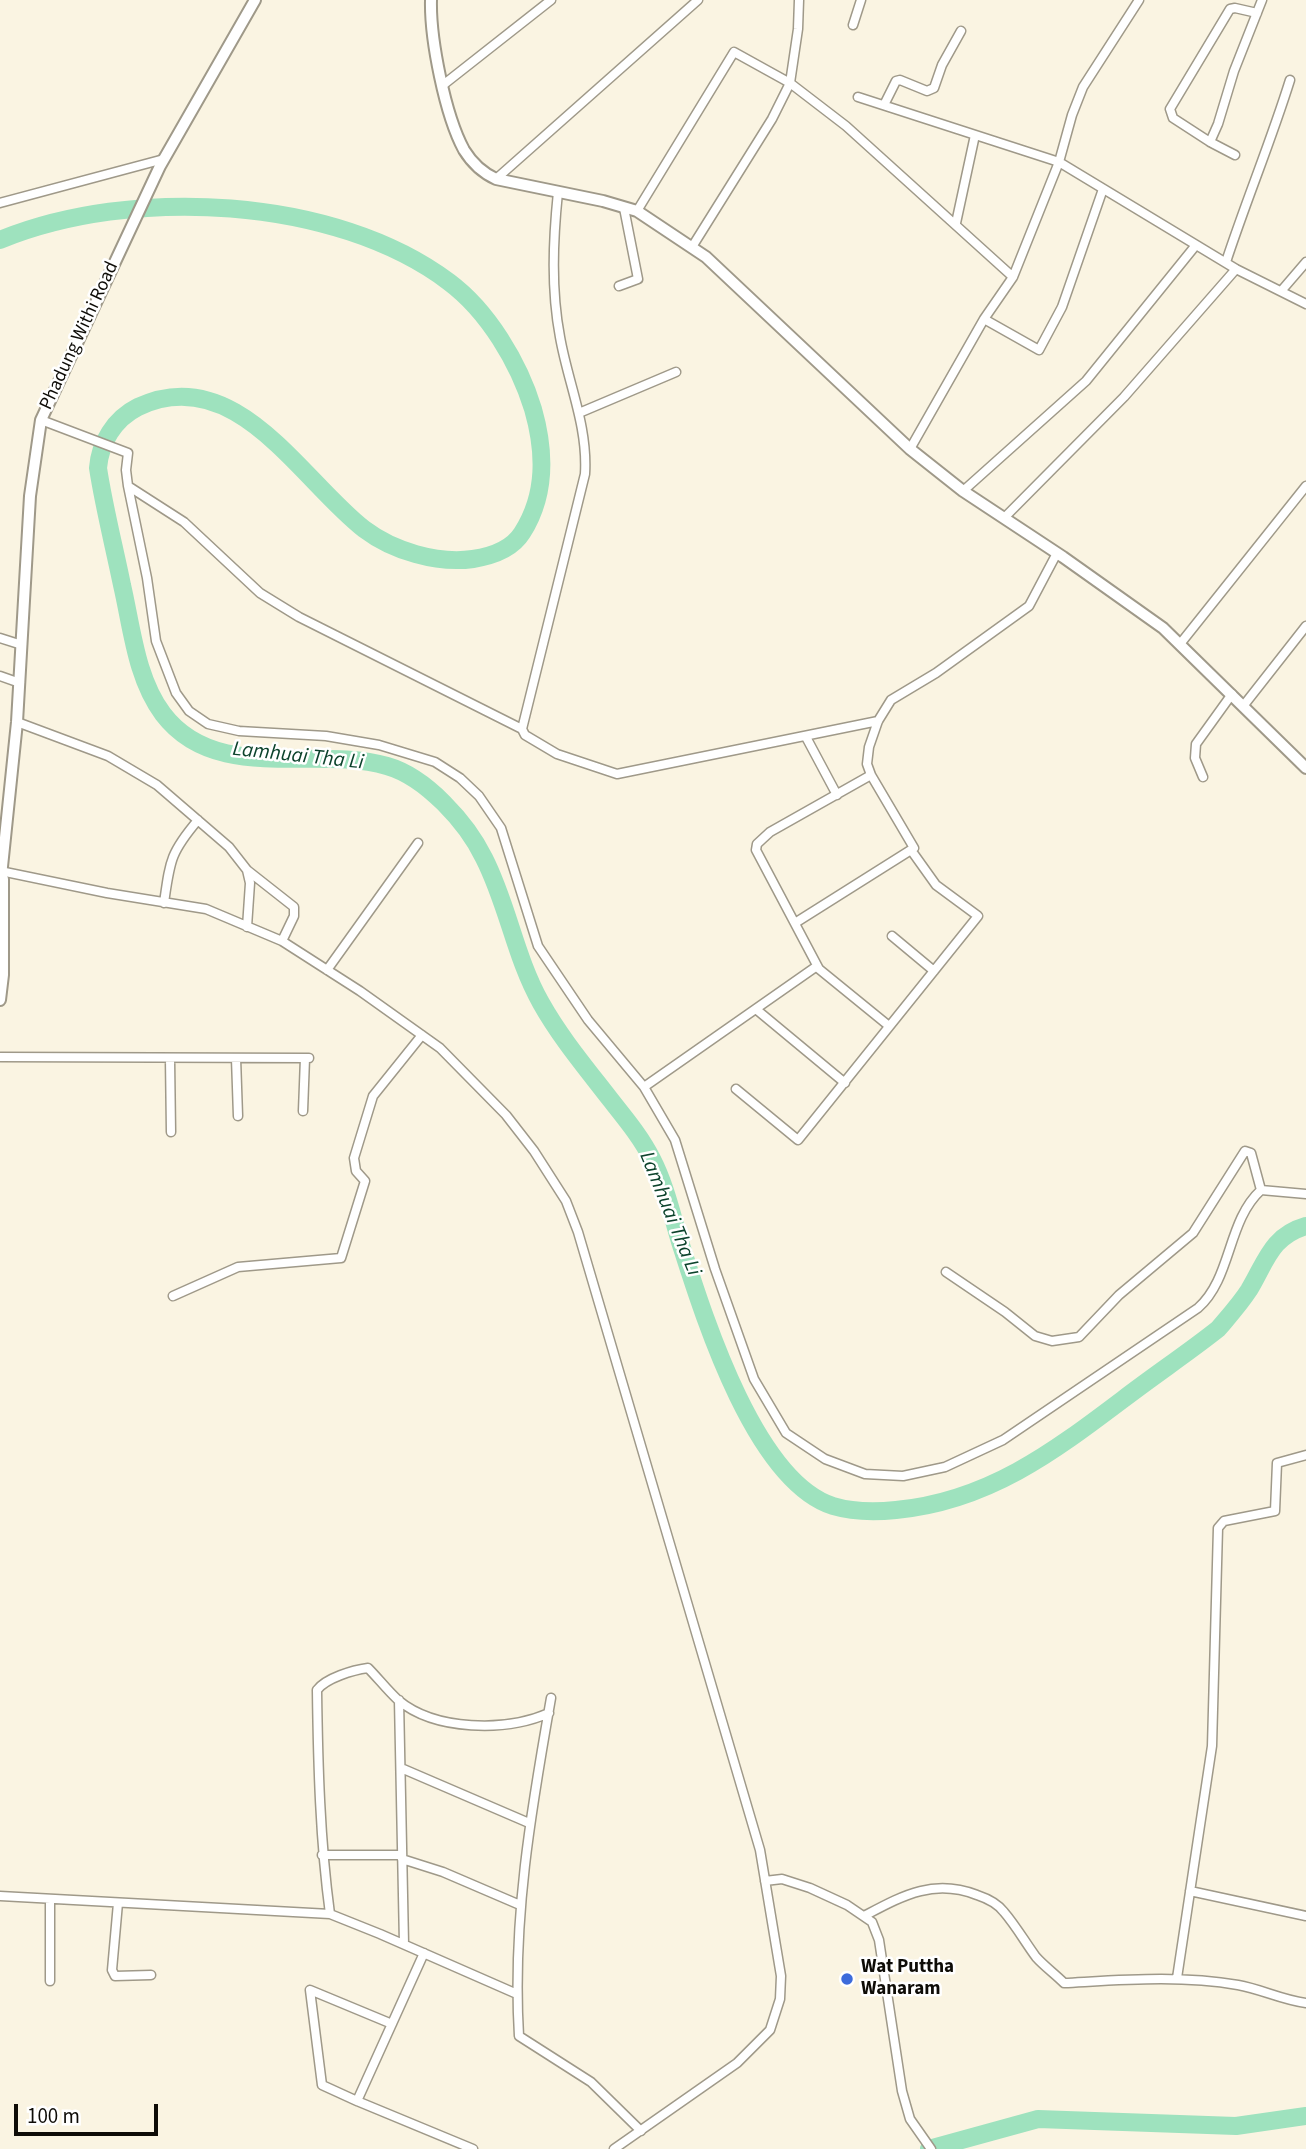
<!DOCTYPE html>
<style>
body{margin:0}
#map{position:relative;width:1306px;height:2149px;overflow:hidden;background:#faf4e2;font-family:"Source Sans 3",sans-serif}
canvas{display:block}
.scale{position:absolute;left:14px;top:2104px;width:144px;height:32px;box-sizing:border-box;border:4px solid #0e0c07;border-top:0;padding-left:9px;font-size:21px;line-height:24px;white-space:nowrap;color:#0e0c07;-webkit-text-stroke:5px #fff;paint-order:stroke}
</style>
<div id="map">
<canvas width="1306" height="2149"></canvas>
<div class="scale">100 m</div>
</div>
<script>
const g = document.querySelector('canvas').getContext('2d');
g.lineJoin = 'round';
function strokePath(path, color, width, dash) { g.strokeStyle = color; g.lineWidth = width; g.lineCap = dash ? 'butt' : 'round'; g.setLineDash(dash || []); g.stroke(path); }
function drawText(font, color, halo, rows, align = 'center') {
  g.font = font + ' "Source Sans 3",sans-serif'; g.lineWidth = 5; g.setLineDash([]); g.textBaseline = 'middle'; g.strokeStyle = halo; g.fillStyle = color; for (const [text, x, y, turn = 0] of rows) {
    g.save(); g.translate(x, y); g.rotate((+turn || 0) * Math.PI / 180); g.textAlign = isNaN(turn) ? turn : align; if (halo) g.strokeText(text, 0, 0); g.fillText(text, 0, 0); g.restore();
  }
}
strokePath(new Path2D(`
 M 0,240 C 131,186 335,196 449,282 C 488,311 519,363 533,409 C 545,451 547,494 522,533 C 512,549 492,556 473,559 C 437,564 393,551 364,529 C 300,479 235,361 138,407 C 114,419 100,443 98,468 C 104,507 114,546 122,585 C 132,628 136,678 163,714 C 216,784 316,745 387,766 C 426,777 467,823 484,858 C 508,905 515,957 541,1003 C 560,1037 586,1068 610,1099 C 625,1118 641,1137 652,1159 C 666,1186 672,1216 681,1245 C 704,1317 755,1481 833,1506 C 853,1512 876,1512 896,1510 C 991,1501 1057,1449 1130,1394 C 1159,1372 1189,1352 1218,1329 C 1229,1316 1240,1304 1249,1290 C 1266,1262 1271,1236 1306,1226
 M 929,2149 L 1038,2119 L 1236,2126 L 1306,2116`), '#9ee2be', 18);
const street = new Path2D(`
 M 1257,13 L 1235,8 L 1230,9 L 1170,109 L 1173,118 L 1210,142 L 1218,124 L 1234,71 L 1262,0
 M 853,25 L 861,0
 M 443,85 L 551,0
 M 858,97 L 1059,162 L 1236,269 L 1306,304
 M 884,105 L 896,81 L 900,80 L 927,91 L 934,88 L 942,65 L 961,31
 M 1210,142 L 1235,155
 M 496,179 L 698,0
 M 0,203 L 164,159
 M 637,211 L 734,52 L 790,83 L 846,126 L 1013,277
 M 956,223 L 975,135
 M 692,247 L 772,119 L 790,83 L 798,29 L 799,0
 M 1226,262 C 1246,201 1271,141 1290,80
 M 619,286 L 638,279 L 624,208
 M 1282,290 L 1306,262
 M 984,319 L 1039,350 L 1062,307 L 1103,189
 M 579,413 L 676,372
 M 41,420 L 128,453 L 126,470 L 128,486 L 184,522 L 260,593 L 299,617 L 522,729 L 585,474 C 588,426 568,383 560,337 C 551,289 553,241 558,192
 M 910,449 L 984,319 L 1013,277 L 1059,162 L 1072,115 L 1083,87 L 1139,0
 M 128,486 L 147,578 L 156,641 L 176,693 L 189,711 L 208,724 L 239,731 L 326,736 L 379,745 L 435,762 L 460,778 L 479,796 L 501,828 L 538,946 L 588,1020 L 644,1087 L 675,1140 L 715,1269 L 754,1379 L 786,1433 L 825,1459 L 865,1474 L 903,1476 L 945,1467 L 1003,1440 L 1198,1308 C 1232,1278 1227,1221 1261,1190
 M 963,491 L 1086,381 L 1196,245
 M 1004,518 L 1124,397 L 1236,269
 M 0,638 L 22,645
 M 1180,644 L 1306,486
 M 0,676 L 20,683
 M 1244,705 L 1306,626
 M 17,722 L 108,756 L 157,785 L 229,847 L 247,870 L 250,883 L 247,927
 M 522,729 L 525,735 L 557,754 L 617,774 L 878,721
 M 806,737 L 837,795
 M 871,775 L 770,832 L 757,844 L 756,850 L 819,969 L 889,1026
 M 1203,777 L 1195,758 L 1196,744 L 1232,694
 M 247,870 L 294,907 L 294,916 L 282,941
 M 0,871 L 107,893 L 206,909 L 282,941 L 360,991 L 440,1048 L 506,1115 L 534,1151 L 566,1201 L 578,1232 L 760,1850 L 781,1976 L 780,1999 L 770,2030 L 737,2063 L 614,2149
 M 164,903 C 170,861 170,853 198,820
 M 795,923 L 914,848 L 871,775 L 867,764 L 869,747 L 878,721 L 891,700 L 936,673 L 1029,606 L 1057,553
 M 892,936 L 934,971
 M 327,970 L 418,843
 M 757,1010 L 845,1083
 M 0,1057 L 309,1058
 M 236,1058 L 238,1116
 M 170,1059 L 171,1132
 M 644,1087 L 817,966
 M 736,1089 L 798,1140 L 978,916 L 936,885 L 911,850
 M 303,1111 L 305,1058
 M 946,1272 L 1005,1312 L 1035,1336 L 1052,1341 L 1079,1337 L 1119,1295 L 1193,1233 L 1245,1151 L 1251,1153 L 1261,1190 L 1306,1194
 M 173,1296 L 238,1267 L 341,1258 L 365,1181 L 356,1171 L 354,1158 L 373,1096 L 422,1035
 M 551,1698 C 531,1811 512,1921 519,2036 L 591,2082 L 641,2131
 M 399,1700 L 404,1944
 M 401,1768 L 529,1823
 M 322,1855 L 402,1855
 M 402,1859 L 443,1872 L 520,1905
 M 765,1881 L 782,1879 L 810,1888 L 847,1905 L 872,1922 L 879,1940 L 902,2091 L 910,2119 L 931,2149
 M 1190,1891 L 1306,1916
 M 0,1896 L 330,1914 L 380,1934 L 517,1994
 M 118,1903 L 112,1970 L 115,1976 L 151,1975
 M 330,1914 C 320,1840 318,1765 317,1690 C 326,1678 353,1670 368,1668 C 378,1678 387,1690 398,1700 C 435,1731 506,1732 549,1713
 M 864,1916 C 902,1896 933,1878 977,1895 C 986,1898 998,1904 1004,1912 C 1016,1926 1025,1942 1036,1957 C 1044,1966 1055,1974 1064,1983 C 1122,1980 1180,1975 1238,1985 C 1261,1989 1282,2000 1306,2003
 M 424,1953 L 357,2101 L 473,2149
 M 1177,1978 L 1212,1746 L 1218,1528 L 1224,1521 L 1275,1511 L 1277,1463 L 1306,1455
 M 50,1981 L 50,1899
 M 357,2101 L 322,2085 L 310,1990 L 392,2024`);
const secondary = new Path2D(`
 M 431,0 C 430,39 445,115 464,150 C 472,163 483,173 496,179 L 603,201 L 637,211 L 706,257 L 910,449 L 963,491 L 1063,557 L 1163,628 L 1306,768
 M 0,886 L 17,722 L 30,496 L 41,420 L 160,166 L 255,0
 M 0,1000 L 3,975 L 3,879`);
strokePath(street, '#9f9989', 11);
strokePath(secondary, '#9f9989', 14);
strokePath(street, '#fff', 8);
strokePath(secondary, '#fff', 10);
for (const [x, y, r, color] of [
 [847,1979,7,"#3c6bdb"]
]) { const dot = new Path2D(); dot.arc(x, y, r, 0, 2 * Math.PI); g.fillStyle = color; g.fill(dot); strokePath(dot, '#fff', 2.5); }
drawText('19px', '#0e0c07', '#fff', [
 ["Phadung Withi Road",80,336,-65]
]);
drawText('bold 19px', '#0e0c07', '#fff', [
 ["Wat Puttha",861,1968],
 ["Wanaram",861,1990]
], 'left');
drawText('italic 21px', '#0c432c', '#fff', [
 ["Lamhuai Tha Li",298,757,6],
 ["Lamhuai Tha Li",669,1214,68]
]);
</script>
